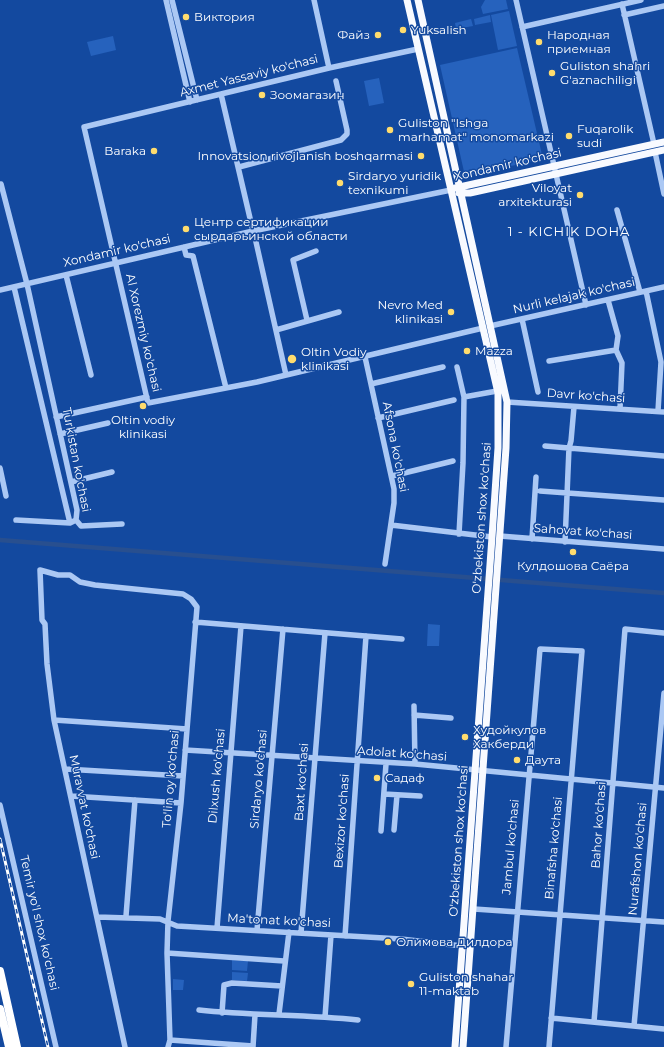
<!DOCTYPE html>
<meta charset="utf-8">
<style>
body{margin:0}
canvas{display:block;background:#13499f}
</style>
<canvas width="664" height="1047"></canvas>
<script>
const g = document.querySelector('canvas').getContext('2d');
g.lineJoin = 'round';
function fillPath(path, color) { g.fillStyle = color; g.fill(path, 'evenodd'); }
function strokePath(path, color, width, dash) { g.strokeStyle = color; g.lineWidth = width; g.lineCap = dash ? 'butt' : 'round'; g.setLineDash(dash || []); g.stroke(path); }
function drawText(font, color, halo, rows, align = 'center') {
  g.font = font + ' Montserrat,sans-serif'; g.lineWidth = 3; g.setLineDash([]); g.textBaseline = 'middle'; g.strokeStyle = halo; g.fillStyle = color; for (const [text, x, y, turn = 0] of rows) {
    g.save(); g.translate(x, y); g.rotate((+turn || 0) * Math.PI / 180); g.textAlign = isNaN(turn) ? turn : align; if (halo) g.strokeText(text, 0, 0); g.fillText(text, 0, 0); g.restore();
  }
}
fillPath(new Path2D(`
 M 485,0 L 506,0 L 508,9 L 483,14 L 481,7 Z
 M 509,11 L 517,46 L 498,50 L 491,15 Z
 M 490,15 L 491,22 L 475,25 L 474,19 Z
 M 471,19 L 473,26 L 456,29 L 455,23 Z
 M 113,36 L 116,50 L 91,56 L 87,42 Z
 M 517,48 L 543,159 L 465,176 L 440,65 Z
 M 379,78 L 384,103 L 369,106 L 364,81 Z
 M 428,624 L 440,625 L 439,646 L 427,646 Z
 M 232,960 L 248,961 L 247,971 L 232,970 Z
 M 232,972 L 248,973 L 247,981 L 232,980 Z
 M 173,979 L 184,980 L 183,990 L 173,990 Z`), '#2662bd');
strokePath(new Path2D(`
 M 0,540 L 664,593`), '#284f8f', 4.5);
strokePath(new Path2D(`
 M 166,0 L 190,102
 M 172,0 L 197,100
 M 314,0 L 329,68
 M 516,0 L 586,305
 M 622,4 L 654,144
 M 624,15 L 664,6
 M 522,27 L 641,0
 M 418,49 L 329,68 L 84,127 L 148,403 L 257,382 L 483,328
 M 221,94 L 253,231
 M 655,152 L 664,194
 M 239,167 L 341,140 L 347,134 L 347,130 L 336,81
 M 1,184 L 27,284 L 77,510 L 76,520 L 70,523 L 16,520
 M 617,210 L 640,292
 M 256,242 L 286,375
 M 184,247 L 186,255 L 193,256 L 226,388
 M 66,275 L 91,375
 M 14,287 L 70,523
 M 0,290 L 253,231 L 451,190
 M 646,291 L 661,362 L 658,411
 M 608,300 L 618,336 L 616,350 L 622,363 L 620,409
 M 522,319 L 538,392
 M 307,320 L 293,260 L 316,251
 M 490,326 L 664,287
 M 276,330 L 339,312
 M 365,357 L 394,489 L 394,503 L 385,564
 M 549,361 L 616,350
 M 457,367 L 464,397 L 463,463 L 459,534
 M 371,384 L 443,367
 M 464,397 L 497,391
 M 507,402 L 664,412
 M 56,417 L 147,397
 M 378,418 L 454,400
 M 60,434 L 108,423
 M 545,446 L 664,456
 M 0,468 L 6,496
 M 392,476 L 453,461
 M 71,482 L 112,472
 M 540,491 L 664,500
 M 76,520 L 81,526 L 122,524
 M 391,525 L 492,537
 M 500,536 L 664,549
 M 532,539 L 536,477
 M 565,542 L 569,448 L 571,441 L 574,407
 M 195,622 L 402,639
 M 414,706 L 415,764
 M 414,715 L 451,718
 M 54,720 L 187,729
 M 185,750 L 415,764 L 664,788
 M 65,769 L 183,776
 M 384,794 L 420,796
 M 71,796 L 181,803
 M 0,805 L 56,1047
 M 394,830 L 397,795
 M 381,831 L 386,764
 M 474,909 L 664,922
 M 126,916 L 135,800
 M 97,917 L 160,919 L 177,926 L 401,939 L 462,946
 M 217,928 L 241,626
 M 257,930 L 283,629
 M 301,933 L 325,633
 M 345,936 L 366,636
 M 167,953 L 284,961
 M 199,1010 C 252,1016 305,1014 358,1020
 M 222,1013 L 224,985 L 232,983 L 282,986
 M 279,1014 L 289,932
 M 325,1017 L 331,935
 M 551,1018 L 664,1029
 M 594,1022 L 625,629 L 664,633
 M 634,1026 L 664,693
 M 170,1040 L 253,1046
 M 125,1047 L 54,720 L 47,664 L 45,624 L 42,620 L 40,570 L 58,575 L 70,575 L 80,582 L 95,585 L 183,594 L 191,599 L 197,607 L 181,803 L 168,921 L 167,953 L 170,1040 L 168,1047
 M 253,1047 L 255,1015
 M 506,1047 L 540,649 L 582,651 L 549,1047`), '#abc8f4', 5.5);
strokePath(new Path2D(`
 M 407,0 L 498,393 L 498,448 L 492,537 L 455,1047
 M 418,0 L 507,402 L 506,448 L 463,1047
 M 455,188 L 664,142
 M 459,193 L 470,193 L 664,150`), '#f8faff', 7);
strokePath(new Path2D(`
 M 0,971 L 17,1047
 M 0,1009 L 9,1047`), '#fff', 8);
const rail = new Path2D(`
 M 0,839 L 48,1047`);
strokePath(rail, '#fff', 3);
strokePath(rail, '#13499f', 1.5, [4.5]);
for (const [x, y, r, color] of [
 [186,17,4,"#ffdc6e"],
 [403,30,4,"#ffdc6e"],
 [378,35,4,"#ffdc6e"],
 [539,42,4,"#ffdc6e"],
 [552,73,4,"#ffdc6e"],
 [262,95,4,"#ffdc6e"],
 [390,130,4,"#ffdc6e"],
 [569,136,4,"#ffdc6e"],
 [154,151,4,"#ffdc6e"],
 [421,156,4,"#ffdc6e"],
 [340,183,4,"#ffdc6e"],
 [580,195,4,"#ffdc6e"],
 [186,229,4,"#ffdc6e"],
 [451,312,4,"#ffdc6e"],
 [467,351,4,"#ffdc6e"],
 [292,359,5,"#ffdc6e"],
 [143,406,4,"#ffdc6e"],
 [573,552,4,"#ffdc6e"],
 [465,737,4,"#ffdc6e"],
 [517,760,4,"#ffdc6e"],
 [377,778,4,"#ffdc6e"],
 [388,942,4,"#ffdc6e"],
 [411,984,4,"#ffdc6e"]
]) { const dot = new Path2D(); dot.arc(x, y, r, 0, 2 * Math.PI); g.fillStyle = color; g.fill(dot); strokePath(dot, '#13499f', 1.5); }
drawText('12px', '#fff', '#13499f', [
 ["Виктория",194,17],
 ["Yuksalish",411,30],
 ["Файз",370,35,"right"],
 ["Народная",547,35],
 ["приемная",547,49],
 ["Guliston shahri",560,66],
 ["G'aznachiligi",560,80],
 ["Зоомагазин",270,95],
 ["Guliston \"Ishga",398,123],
 ["marhamat\" monomarkazi",398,137],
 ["Fuqarolik",577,129],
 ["sudi",577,143],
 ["Baraka",146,151,"right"],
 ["Innovatsion rivojlanish boshqarmasi",413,156,"right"],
 ["Sirdaryo yuridik",348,176],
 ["texnikumi",348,190],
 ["Viloyat",572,188,"right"],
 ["arxitekturasi",572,202,"right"],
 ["Центр сертификации",194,222],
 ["сырдарьинской области",194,236],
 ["Nevro Med",443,305,"right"],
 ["klinikasi",443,319,"right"],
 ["Mazza",475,351],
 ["Oltin Vodiy",301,352],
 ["klinikasi",301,366],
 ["Oltin vodiy",143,420,"center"],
 ["klinikasi",143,434,"center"],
 ["Кулдошова Саёра",573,566,"center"],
 ["Худойкулов",473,730],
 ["Хакберди",473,744],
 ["Даута",525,760],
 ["Садаф",385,778],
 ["Олимова Дилдора",396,942],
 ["Guliston shahar",419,977],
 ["11-maktab",419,991]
], 'left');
drawText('12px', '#fff', '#13499f', [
 ["Axmet Yassaviy ko'chasi",249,76,-14],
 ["Xondamir ko'chasi",508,165,-13],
 ["Xondamir ko'chasi",117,251,-13],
 ["Nurli kelajak ko'chasi",574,296,-13],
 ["Al Xorezmiy ko'chasi",143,333,77],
 ["Davr ko'chasi",586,396,4],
 ["Afsona ko'chasi",395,447,79],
 ["Turkistan ko'chasi",76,460,79],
 ["O'zbekiston shox ko'chasi",482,518,-86],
 ["Sahovat ko'chasi",583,532,4],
 ["Adolat ko'chasi",402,754,4],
 ["Dilxush ko'chasi",217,776,-85],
 ["To'lin oy ko'chasi",171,779,-85],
 ["Sirdaryo ko'chasi",259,779,-85],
 ["Baxt ko'chasi",302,782,-86],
 ["Muravvat ko'chasi",84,807,78],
 ["Bexizor ko'chasi",342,821,-86],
 ["Bahor ko'chasi",599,825,-86],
 ["O'zbekiston shox ko'chasi",459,841,-86],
 ["Jambul ko'chasi",511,847,-85],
 ["Binafsha ko'chasi",554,848,-85],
 ["Nurafshon ko'chasi",638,859,-85],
 ["Ma'tonat ko'chasi",279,921,3],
 ["Temir yo'l shox ko'chasi",39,923,77]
]);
g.letterSpacing = '1px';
drawText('13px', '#fff', '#13499f', [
 ["1 - KICHIK DOHA",569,232]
]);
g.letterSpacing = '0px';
</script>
